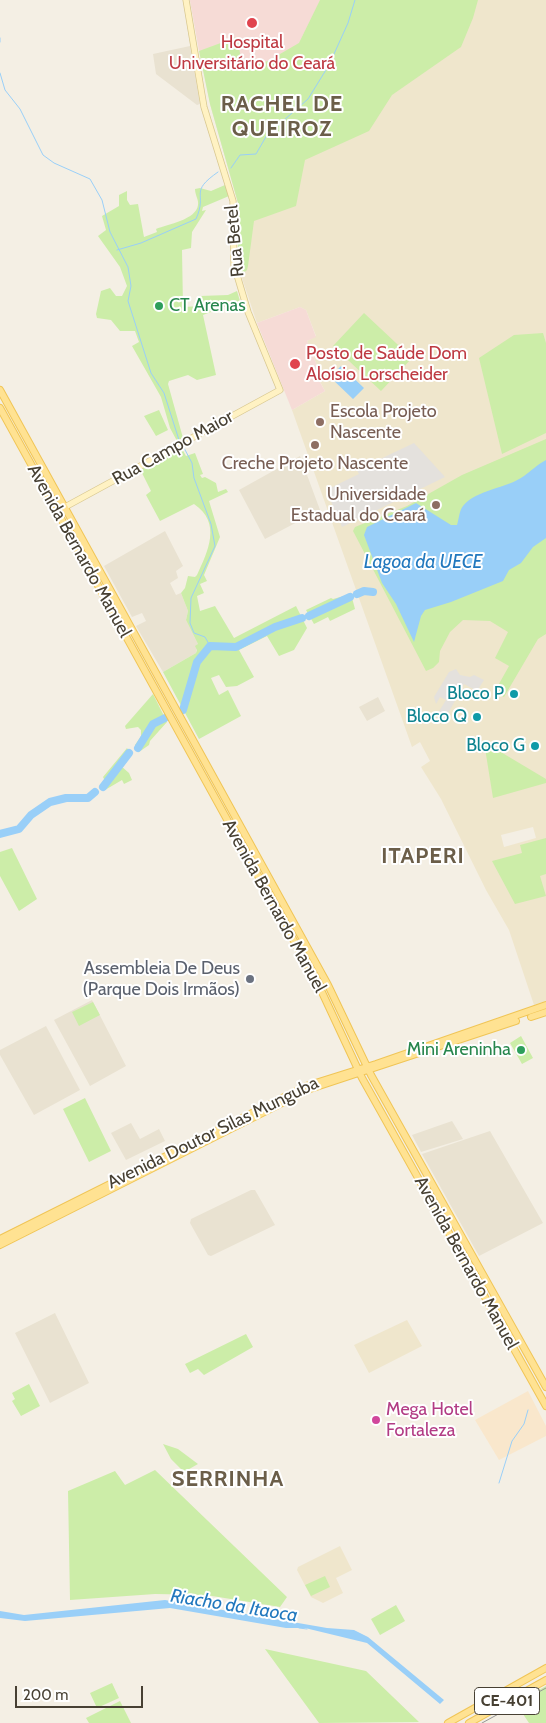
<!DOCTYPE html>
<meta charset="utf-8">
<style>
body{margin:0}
#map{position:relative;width:546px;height:1723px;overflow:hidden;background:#f4efe4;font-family:Cabin,sans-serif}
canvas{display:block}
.scale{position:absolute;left:15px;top:1686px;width:128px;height:22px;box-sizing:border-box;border:2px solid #474033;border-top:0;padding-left:6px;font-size:15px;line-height:18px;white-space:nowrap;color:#474033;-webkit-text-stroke:4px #fff;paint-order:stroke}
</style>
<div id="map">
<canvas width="546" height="1723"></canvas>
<div class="scale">200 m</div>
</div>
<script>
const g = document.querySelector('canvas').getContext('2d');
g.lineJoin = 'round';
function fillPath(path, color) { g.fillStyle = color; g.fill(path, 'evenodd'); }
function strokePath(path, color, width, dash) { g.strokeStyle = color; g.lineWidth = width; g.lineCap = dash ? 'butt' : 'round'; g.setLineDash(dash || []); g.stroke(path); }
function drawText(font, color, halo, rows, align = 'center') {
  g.font = font + ' Cabin,sans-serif'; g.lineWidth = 4; g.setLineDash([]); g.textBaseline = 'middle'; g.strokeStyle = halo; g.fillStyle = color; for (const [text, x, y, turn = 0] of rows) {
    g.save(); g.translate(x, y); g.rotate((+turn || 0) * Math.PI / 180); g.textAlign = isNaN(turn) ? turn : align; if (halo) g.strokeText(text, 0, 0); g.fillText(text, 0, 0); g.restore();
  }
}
fillPath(new Path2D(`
 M 190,46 L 200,104 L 197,105 L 156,74 L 153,54 Z
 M 300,456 L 320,510 L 265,539 L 239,490 Z
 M 165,531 L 183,566 L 176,571 L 178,578 L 170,583 L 176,595 L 181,593 L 188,611 L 186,620 L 198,644 L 196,653 L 163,672 L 136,626 L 146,621 L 142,613 L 132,617 L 104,566 Z
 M 378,697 L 385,711 L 367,721 L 359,707 Z
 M 92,1000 L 126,1066 L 90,1086 L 54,1020 Z
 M 46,1026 L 80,1090 L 34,1115 L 0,1055 L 0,1050 Z
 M 452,1121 L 463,1139 L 421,1152 L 412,1135 Z
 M 131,1123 L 140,1139 L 159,1129 L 165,1141 L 126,1160 L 111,1133 Z
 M 490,1131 L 543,1223 L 479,1256 L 422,1154 Z
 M 251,1190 L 255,1190 L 275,1225 L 211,1256 L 208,1255 L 190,1223 L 191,1219 Z
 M 55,1313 L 89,1383 L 50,1403 L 15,1333 Z`), '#e9e2d1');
fillPath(new Path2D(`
 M 528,1391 L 546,1426 L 546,1436 L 499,1460 L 475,1420 Z`), '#f9e7cc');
fillPath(new Path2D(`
 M 190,0 L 546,0 L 546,1001 L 534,1005 L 509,930 L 486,890 L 441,799 L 421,767 L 430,761 L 420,742 L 412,747 L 292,410 L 325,391 L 316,374 L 320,373 L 307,341 L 316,336 L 306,310 L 300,307 L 257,323 L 241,275 L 238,258 L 238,203 L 210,104 ZM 533,827 L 536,838 L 504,847 L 501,835 Z
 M 407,1320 L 422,1346 L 369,1373 L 354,1345 Z
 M 340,1546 L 352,1570 L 336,1578 L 343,1593 L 323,1603 L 311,1597 L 297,1570 L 298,1567 Z`), '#efe6cc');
fillPath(new Path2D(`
 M 190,0 L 320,0 L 299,43 L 268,61 L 242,69 L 237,37 L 199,51 Z
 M 300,307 L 306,310 L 316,337 L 307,341 L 320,373 L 316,375 L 325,391 L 292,410 L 257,323 Z`), '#f6dbd6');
fillPath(new Path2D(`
 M 320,0 L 478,0 L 473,18 L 461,47 L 392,95 L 369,131 L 305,160 L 296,206 L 254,221 L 248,266 L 247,270 L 241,275 L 238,258 L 238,203 L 210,104 L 199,51 L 237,37 L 243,69 L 268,61 L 299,43 Z
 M 225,185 L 229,196 L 203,207 L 202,211 L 206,210 L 192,232 L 191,248 L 182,250 L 183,307 L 202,306 L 200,296 L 228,295 L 237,291 L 240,301 L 203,315 L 216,375 L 197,380 L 188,375 L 169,381 L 168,384 L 183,438 L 177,441 L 170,428 L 161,397 L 132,346 L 139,342 L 135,331 L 120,331 L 111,320 L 97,318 L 96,314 L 101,291 L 110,288 L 116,296 L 122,296 L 127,286 L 120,267 L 98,236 L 106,230 L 102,216 L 119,206 L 119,195 L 127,191 L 127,200 L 130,205 L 138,204 L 144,237 L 157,232 L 156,229 C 168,224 196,220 198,205 C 199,200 195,195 195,189 L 200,188 L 211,191 Z
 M 364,313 L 412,358 L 381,391 L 333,346 Z
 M 543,333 L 546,343 L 546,433 L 502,454 L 479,358 L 514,335 Z
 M 159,410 L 168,430 L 156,436 L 144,416 Z
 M 546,439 L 546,634 L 538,639 L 504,697 L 495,691 L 509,666 L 495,658 L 508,632 L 490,621 L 463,620 L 450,632 L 440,651 L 439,662 L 433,668 L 426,671 L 353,531 L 355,527 L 407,506 L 462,475 Z
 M 181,447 L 186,456 L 195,453 L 203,474 L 200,475 L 202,478 L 205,477 L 216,483 L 218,492 L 226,489 L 228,492 L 209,501 L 220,537 L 204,575 L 207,581 L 200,584 L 204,593 L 197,596 L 200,611 L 215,606 L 234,638 L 296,606 L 307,628 L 294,650 L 279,656 L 267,636 L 239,650 L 254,677 L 237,686 L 226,687 L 219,675 L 211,678 L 219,695 L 228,690 L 241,716 L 199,739 L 163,672 L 196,653 L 197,650 L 195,646 L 198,644 L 186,620 L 188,611 L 181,593 L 185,588 L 188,576 L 195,577 L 197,575 C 208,551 222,523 194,504 L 160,521 L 146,495 L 151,491 L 140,469 Z
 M 351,594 L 355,609 L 330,621 L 328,617 L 314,624 L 306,610 L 331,598 L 333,599 Z
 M 153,694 L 167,722 L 150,741 L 149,745 L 139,752 L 135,745 L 141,736 L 141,730 L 138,727 L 126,729 L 125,726 Z
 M 484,742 L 546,779 L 546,783 L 493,798 Z
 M 127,748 L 131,754 L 121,766 L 129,773 L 132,780 L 124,784 L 122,780 L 105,790 L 102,784 L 105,781 L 103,777 Z
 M 546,838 L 546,874 L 540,876 L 546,896 L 515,904 L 492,861 L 522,853 L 520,845 Z
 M 12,848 L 37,899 L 19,911 L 0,876 L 0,852 Z
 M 93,1002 L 100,1015 L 79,1026 L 72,1012 Z
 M 521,1036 L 533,1058 L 522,1064 L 510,1043 Z
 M 85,1098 L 111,1151 L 89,1162 L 63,1109 Z
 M 246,1334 L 253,1347 L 204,1375 L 198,1369 L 190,1373 L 185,1364 Z
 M 29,1384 L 40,1406 L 21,1416 L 12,1401 L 15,1399 L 12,1393 Z
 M 163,1444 L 178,1449 L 198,1464 L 184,1472 L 171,1459 Z
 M 155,1470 L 287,1597 L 280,1607 L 206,1595 L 155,1594 L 70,1600 L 68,1491 L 115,1471 L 125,1485 Z
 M 325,1576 L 330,1587 L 311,1596 L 305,1585 Z
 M 396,1605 L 405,1621 L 380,1635 L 371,1619 Z
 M 265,1649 L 366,1671 L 419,1722 L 319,1723 Z
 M 112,1683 L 119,1698 L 97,1708 L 90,1693 Z
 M 546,1686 L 546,1723 L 529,1723 L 523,1714 L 521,1700 Z
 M 120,1701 L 131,1723 L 89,1723 L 86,1718 Z`), '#cceda8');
fillPath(new Path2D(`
 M 414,443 L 445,477 L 342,527 L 326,490 L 359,474 L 357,470 Z
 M 456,669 L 460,675 L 470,677 L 474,675 L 484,680 L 477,691 L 464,684 L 445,719 L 439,716 L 438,713 L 446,700 L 440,697 L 436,704 L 434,697 L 449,672 Z`), '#e4e1dd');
fillPath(new Path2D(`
 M 341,366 L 364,388 L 353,399 L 330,377 Z
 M 546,460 L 546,538 L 533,547 L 521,563 L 509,570 L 503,581 L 451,602 L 425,610 L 421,616 L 414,642 L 396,604 L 382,583 L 364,535 L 367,527 L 416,503 L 451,525 L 457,525 C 459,519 459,511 463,506 C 477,489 506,489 524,476 C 531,471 538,464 546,460 Z
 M 165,1600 L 327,1628 L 354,1630 L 368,1637 L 444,1700 L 440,1704 L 367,1643 L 305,1628 L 286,1628 L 170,1608 L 25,1621 L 0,1618 L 0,1611 L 24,1615 Z`), '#99cff8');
strokePath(new Path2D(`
 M 0,38 L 0,42
 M 0,73 L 5,90 L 20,109 L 43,155 L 54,163 L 90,179 L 102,200 L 110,232 L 128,267 L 131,286 L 128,301 L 151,373 L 164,393 L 179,440
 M 231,168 L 240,155 L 256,154 L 267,135 L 308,99 L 329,65 L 348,23 L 355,0
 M 117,250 L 141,243 L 196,219 C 208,192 188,193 218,172
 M 183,446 L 192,463 L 194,478 L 211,524 L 215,546 L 191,598 L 190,623 L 194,633 L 205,637 L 210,646
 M 499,1483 L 512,1441 L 524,1424 L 528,1410
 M 299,1628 L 307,1629`), '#99cff8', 1);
strokePath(new Path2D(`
 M 357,594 L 364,591 L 373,592
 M 309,616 L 350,597
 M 183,710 L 197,662 L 210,646 L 236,647 L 275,627 L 302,618
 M 138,748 L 153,724 L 165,718
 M 103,787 L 129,753
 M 0,834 L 19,829 L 31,815 L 50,802 L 66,798 L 88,798 L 95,792`), '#99cff8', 8);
const secondary = new Path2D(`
 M 65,507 L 280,390 L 248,312 L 234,265 L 233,201 L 204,107 L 186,0`);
const primary = new Path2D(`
 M 0,390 L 328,985 L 371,1075 L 546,1387
 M 0,408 L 320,988 L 362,1078 L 546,1406
 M 531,1017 L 546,1012
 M 0,1239 L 306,1086 L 376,1064 L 546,1005
 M 0,1245 L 310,1089 L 516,1021
 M 448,1723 L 546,1668
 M 469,1723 L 546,1680`);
strokePath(secondary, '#d8c78f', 7);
strokePath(primary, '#f0c556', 8);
strokePath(secondary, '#fff2c3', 5.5);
strokePath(primary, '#ffe292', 6);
strokePath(new Path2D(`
 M 482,1723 L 546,1688`), '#959595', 1);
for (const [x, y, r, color] of [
 [252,23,6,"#e0444e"],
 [159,306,5,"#2e9e5b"],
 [295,364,6,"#e0444e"],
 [320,422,5,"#8d6e63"],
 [315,445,5,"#8d6e63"],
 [436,505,5,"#8d6e63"],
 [514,694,5,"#0f9aa8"],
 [477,717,5,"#0f9aa8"],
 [535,746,5,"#0f9aa8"],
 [250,979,5,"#6b7280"],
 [521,1050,5,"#2e9e5b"],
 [376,1420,5,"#d1479c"]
]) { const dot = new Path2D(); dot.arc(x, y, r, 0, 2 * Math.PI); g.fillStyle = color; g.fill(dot); strokePath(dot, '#fff', 2); }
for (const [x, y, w] of [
 [507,1701,65]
]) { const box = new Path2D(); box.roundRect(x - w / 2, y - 13.5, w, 27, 4); g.fillStyle = '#fff'; g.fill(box); strokePath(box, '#474033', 1); }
drawText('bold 16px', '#474033', null, [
 ["CE-401",507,1701]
]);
drawText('18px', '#be3a42', '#fff', [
 ["Hospital",252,43],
 ["Universitário do Ceará",252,64],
 ["Posto de Saúde Dom",306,354,"left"],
 ["Aloísio Lorscheider",306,375,"left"]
]);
drawText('18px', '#474033', '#fff', [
 ["Rua Betel",235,241,-95],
 ["Rua Campo Maior",173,448,-29],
 ["Avenida Bernardo Manuel",79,551,61],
 ["Avenida Bernardo Manuel",274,906,61],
 ["Avenida Doutor Silas Munguba",213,1133,-26],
 ["Avenida Bernardo Manuel",466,1263,61]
]);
drawText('18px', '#27864d', '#fff', [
 ["CT Arenas",169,306],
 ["Mini Areninha",511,1050,"right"]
], 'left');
drawText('18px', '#785e54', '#fff', [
 ["Escola Projeto",330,412],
 ["Nascente",330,433],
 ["Creche Projeto Nascente",315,464,"center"],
 ["Universidade",426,495,"right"],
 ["Estadual do Ceará",426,516,"right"]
], 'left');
drawText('18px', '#0d838f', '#fff', [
 ["Bloco P",504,694],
 ["Bloco Q",467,717],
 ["Bloco G",525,746]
], 'right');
drawText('18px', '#5b616d', '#fff', [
 ["Assembleia De Deus",240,969],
 ["(Parque Dois Irmãos)",240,990]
], 'right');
drawText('18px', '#b23c85', '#fff', [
 ["Mega Hotel",386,1410],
 ["Fortaleza",386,1431]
], 'left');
drawText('italic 19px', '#2178be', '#fff', [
 ["Lagoa da UECE",423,562],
 ["Riacho da Itaoca",234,1606,9]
]);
g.letterSpacing = '1px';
drawText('bold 22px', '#6b5e49', '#fff', [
 ["RACHEL DE",282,105],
 ["QUEIROZ",282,130],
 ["ITAPERI",423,857],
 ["SERRINHA",228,1480]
]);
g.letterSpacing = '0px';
</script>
